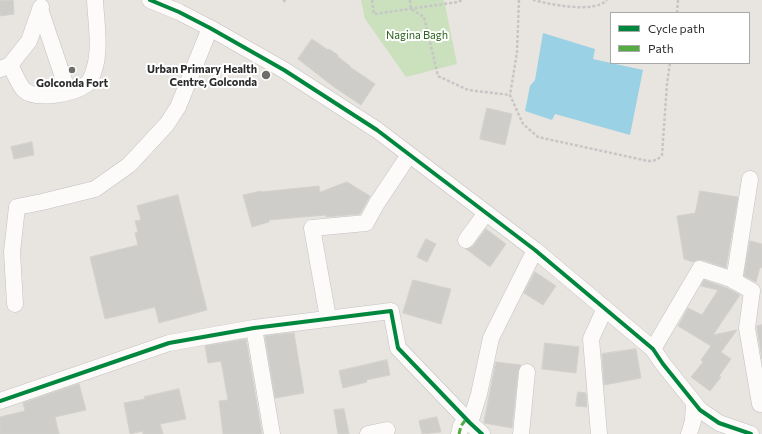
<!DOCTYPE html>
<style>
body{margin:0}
#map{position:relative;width:762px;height:434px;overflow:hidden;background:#e8e5e1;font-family:Commissioner,sans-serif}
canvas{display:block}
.legend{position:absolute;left:610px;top:12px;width:140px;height:52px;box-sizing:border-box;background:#fff;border:1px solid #aaa;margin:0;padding:5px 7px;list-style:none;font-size:12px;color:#2b2b2b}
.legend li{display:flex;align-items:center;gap:8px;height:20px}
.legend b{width:20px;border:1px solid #aaa}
</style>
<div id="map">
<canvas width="762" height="434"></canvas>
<ul class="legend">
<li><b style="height:5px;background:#00873e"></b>Cycle path</li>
<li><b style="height:5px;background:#54ab44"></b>Path</li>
</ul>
</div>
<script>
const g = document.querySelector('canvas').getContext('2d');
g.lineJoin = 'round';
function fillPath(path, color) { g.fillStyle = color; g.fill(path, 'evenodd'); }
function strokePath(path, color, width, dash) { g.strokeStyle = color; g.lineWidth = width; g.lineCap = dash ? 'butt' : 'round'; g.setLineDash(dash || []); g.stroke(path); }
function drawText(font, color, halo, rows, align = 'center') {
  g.font = font + ' Commissioner,sans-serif'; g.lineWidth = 4; g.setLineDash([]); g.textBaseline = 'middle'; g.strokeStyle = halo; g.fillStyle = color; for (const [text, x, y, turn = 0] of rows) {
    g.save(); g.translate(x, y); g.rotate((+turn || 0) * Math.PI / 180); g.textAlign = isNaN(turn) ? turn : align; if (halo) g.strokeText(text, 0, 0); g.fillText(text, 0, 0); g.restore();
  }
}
fillPath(new Path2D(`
 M 361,0 L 444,0 L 457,64 L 406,77 L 365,19 Z`), '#cbe1bd');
fillPath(new Path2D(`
 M 543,33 L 595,49 L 593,59 L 643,70 L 630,135 L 555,114 L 552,120 L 525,111 L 530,86 L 535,80 Z`), '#9ad1e4');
const building = new Path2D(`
 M 13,0 L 14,14 L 0,16 L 0,1 Z
 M 312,39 L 328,50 L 329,49 L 338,55 L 337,56 L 350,66 L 350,67 L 375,84 L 361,105 L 334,87 L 298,59 Z
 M 487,108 L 512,114 L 505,145 L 480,139 Z
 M 32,142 L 34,155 L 14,159 L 11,147 Z
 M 347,182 L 370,196 L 360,214 L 326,217 L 326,215 L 269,220 L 269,222 L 252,227 L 243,195 L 261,191 L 261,192 L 319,186 L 320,192 Z
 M 700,191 L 738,197 L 726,268 L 703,260 L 698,260 L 693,262 L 684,259 L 677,216 L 695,213 Z
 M 178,195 L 207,310 L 159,323 L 155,307 L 105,319 L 90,257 L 138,245 L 135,233 L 138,232 L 135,221 L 141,220 L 137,206 Z
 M 486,229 L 506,244 L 490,267 L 466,249 L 473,246 Z
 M 426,239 L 436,244 L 427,262 L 417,257 Z
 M 750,241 L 762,244 L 762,268 L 760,267 L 756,282 L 744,276 Z
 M 535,272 L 556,286 L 543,305 L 524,293 Z
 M 413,280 L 451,289 L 441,324 L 403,313 Z
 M 704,280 L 727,288 L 740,295 L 713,335 L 737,330 L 721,352 L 731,359 L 719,376 L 721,377 L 710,391 L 691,377 L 703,362 L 701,360 L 711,346 L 678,326 L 688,308 L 702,315 L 718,290 L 701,286 Z
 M 762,325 L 762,359 L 757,328 L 757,326 Z
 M 294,333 L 304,393 L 275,398 L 265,336 Z
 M 246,339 L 262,434 L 223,434 L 219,401 L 228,400 L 221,361 L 208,363 L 205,346 Z
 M 545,343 L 579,347 L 576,373 L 542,369 Z
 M 636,349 L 641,378 L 604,385 L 602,354 Z
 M 387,360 L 390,375 L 366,380 L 367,382 L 343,388 L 339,371 Z
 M 496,362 L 521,365 L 518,371 L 512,428 L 484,423 Z
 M 79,384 L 86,410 L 55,417 L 59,434 L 0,434 L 0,417 L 25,411 L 23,403 Z
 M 179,389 L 186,419 L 160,424 L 163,434 L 143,434 L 143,431 L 130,434 L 124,403 L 145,399 L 144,397 Z
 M 578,392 L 586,393 L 587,407 L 576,406 Z
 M 344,409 L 349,434 L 338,434 L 334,410 Z
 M 437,417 L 441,432 L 422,434 L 419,421 Z`);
fillPath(building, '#cfcdca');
strokePath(building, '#d3d1cd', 1);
const minor = new Path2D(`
 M 150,0 L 179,12 L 210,28 L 284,70 L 377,130 L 535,250 L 653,349 L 663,364 L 700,410 L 719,423 L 751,434
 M 40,9 L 68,92
 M 10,65 C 14,72 18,83 23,89 C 35,102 75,93 87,84 C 90,81 93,74 94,70 C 101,50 96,21 95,0
 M 0,69 L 10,65 L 29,41 L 41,7
 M 466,240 L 486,213
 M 734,281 L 750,179
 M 15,304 L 12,252 L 17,207 L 42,202 L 95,189 L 129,165 L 167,124 L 178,107 L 210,28
 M 328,318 L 312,228 L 366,223 L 377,203 L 409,155
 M 254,328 L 272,434
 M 653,349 L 700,269 L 731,279 L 752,291 L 747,328 L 760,404
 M 0,401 L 169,343 L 254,328 L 391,311 L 398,348 L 470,423 L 482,434
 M 470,423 L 479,394 L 491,338 L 535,250
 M 368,434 L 387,430
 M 459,434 L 461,426 L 466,419
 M 521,434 L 527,372
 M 599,434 L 591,339 L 605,308
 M 689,434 L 693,421 L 694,403`);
strokePath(minor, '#c2c1c1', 17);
strokePath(new Path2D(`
 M 283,0 L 286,2
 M 372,0 L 374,14 L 458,2 L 462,0
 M 410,0 L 411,9 L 424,17 L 438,76 L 468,90 L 510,95
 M 519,0 L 517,52 L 510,95 L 523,124 L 538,137 L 648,161 L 657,160 L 662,155 L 667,84 L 670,63
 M 533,0 C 549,4 594,14 607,0
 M 677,13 L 678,0`), '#c6c6c6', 2.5, [3, 2]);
strokePath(minor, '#fcfbfa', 16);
strokePath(new Path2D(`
 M 459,434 L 461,426 L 466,419`), '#54ab44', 3, [6, 3]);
strokePath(new Path2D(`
 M 150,0 L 179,12 L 210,28 L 284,70 L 377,130 L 535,250 L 653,349 L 663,364 L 700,410 L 719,423 L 751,434
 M 0,401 L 169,343 L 254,328 L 391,311 L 398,348 L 470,423 L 482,434`), '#00873e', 4);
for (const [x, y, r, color] of [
 [72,70,4,"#6d6c6b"],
 [266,75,5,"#6d6c6b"]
]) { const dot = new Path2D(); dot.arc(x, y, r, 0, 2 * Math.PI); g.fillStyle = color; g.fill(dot); strokePath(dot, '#fff', 1.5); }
drawText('11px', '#2d6320', '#fff', [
 ["Nagina Bagh",417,35]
]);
drawText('bold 11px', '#2b2b2b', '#fff', [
 ["Urban Primary Health",257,69],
 ["Centre, Golconda",257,82],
 ["Golconda Fort",72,83,"center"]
], 'right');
</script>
